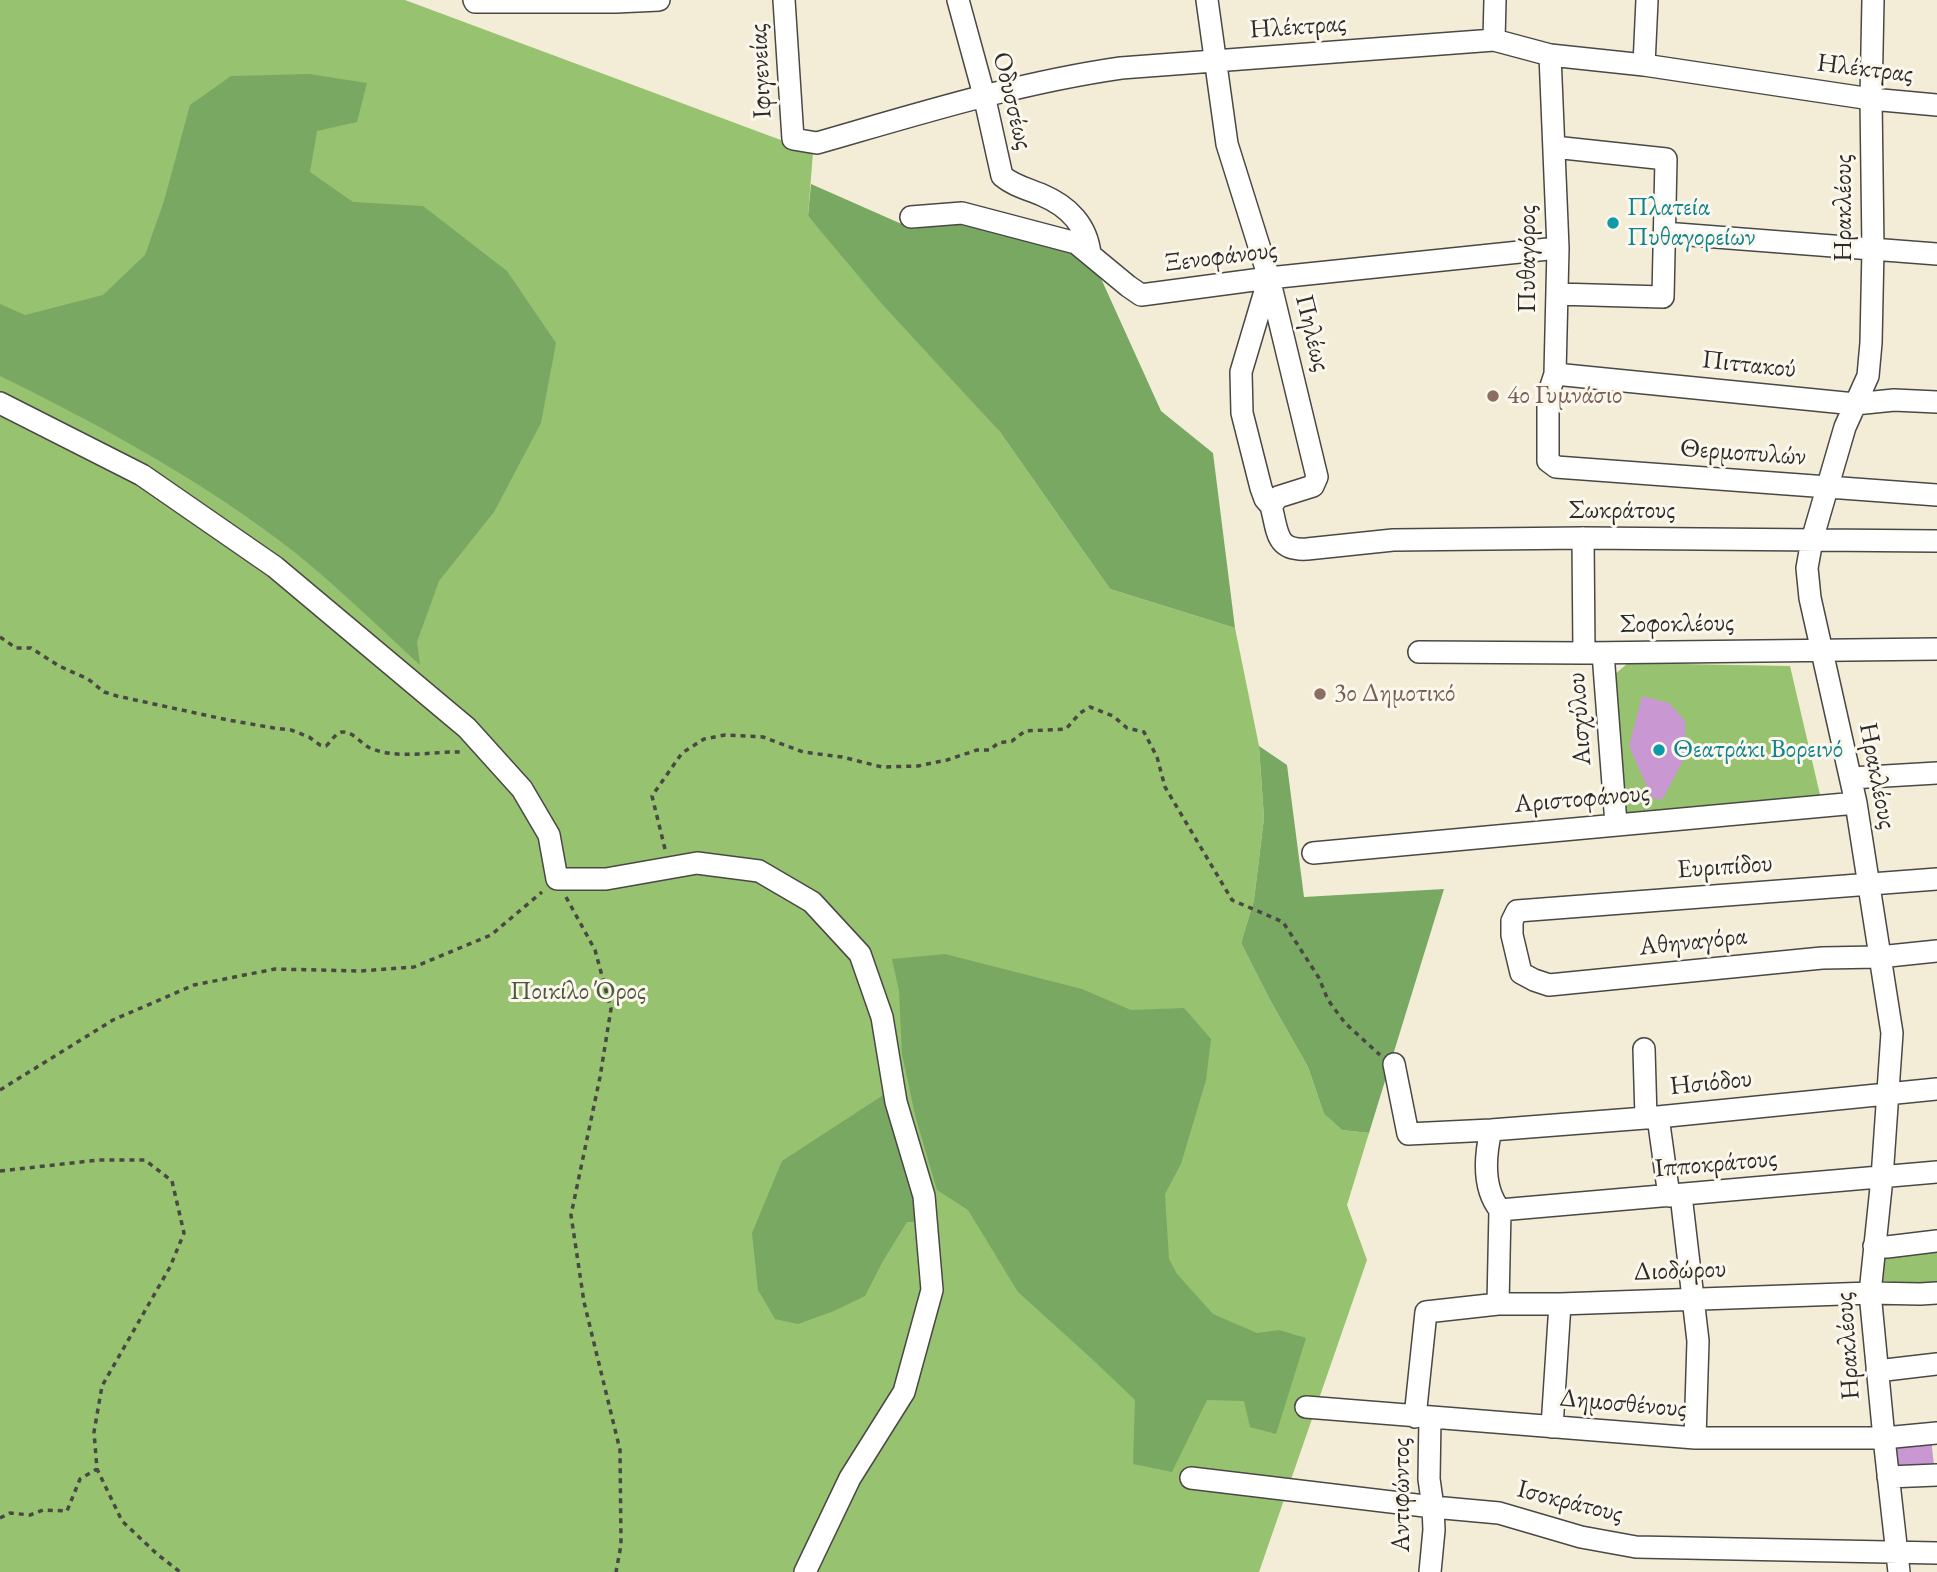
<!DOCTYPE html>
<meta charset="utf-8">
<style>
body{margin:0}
canvas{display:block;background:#f3edd7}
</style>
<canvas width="1937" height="1572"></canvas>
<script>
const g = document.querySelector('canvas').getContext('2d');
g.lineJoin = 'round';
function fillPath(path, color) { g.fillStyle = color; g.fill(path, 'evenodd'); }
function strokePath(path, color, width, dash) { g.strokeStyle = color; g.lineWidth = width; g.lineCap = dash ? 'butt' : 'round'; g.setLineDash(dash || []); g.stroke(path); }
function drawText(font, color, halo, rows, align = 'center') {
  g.font = font + ' "EB Garamond",serif'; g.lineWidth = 6; g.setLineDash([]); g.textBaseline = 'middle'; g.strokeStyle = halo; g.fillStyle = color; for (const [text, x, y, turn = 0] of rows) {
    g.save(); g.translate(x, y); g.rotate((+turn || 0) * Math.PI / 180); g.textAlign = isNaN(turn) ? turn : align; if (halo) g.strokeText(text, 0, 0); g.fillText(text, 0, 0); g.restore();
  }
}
fillPath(new Path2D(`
 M 0,0 L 405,0 L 813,152 L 808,216 L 1000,432 L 1110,589 L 1235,628 L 1259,746 L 1264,818 L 1254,900 L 1241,943 L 1270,1000 L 1308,1067 L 1324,1114 L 1342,1130 L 1369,1133 L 1347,1205 L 1367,1260 L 1259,1572 L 0,1572 Z
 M 1628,663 L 1790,666 L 1821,799 L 1626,813 L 1614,675 Z
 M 1937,1239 L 1937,1289 L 1870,1293 L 1874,1246 Z`), '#97c26f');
fillPath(new Path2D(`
 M 309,74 L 367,83 L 357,122 L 317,131 L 310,172 L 353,202 L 423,206 L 507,271 L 556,343 L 541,423 L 494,512 L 439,581 L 417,642 L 420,665 C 373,622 327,576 276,538 C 190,474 96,423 0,376 L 0,304 L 25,315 L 103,295 L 145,255 L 164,201 L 190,105 L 231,76 Z
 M 811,184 L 913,229 L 957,220 L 1074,248 L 1094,263 L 1161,411 L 1213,453 L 1235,628 L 1110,589 L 1000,432 L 882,304 L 808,216 Z
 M 1259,746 L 1287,765 L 1304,897 L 1444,889 L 1369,1133 L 1342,1130 L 1324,1114 L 1308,1067 L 1270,1000 L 1241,943 L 1254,900 L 1264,818 Z
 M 945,954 L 1082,989 L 1131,1010 L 1184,1008 L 1211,1039 L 1206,1080 L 1181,1164 L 1165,1194 L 1169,1259 L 1177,1274 L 1213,1314 L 1257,1333 L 1279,1330 L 1306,1338 L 1276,1434 L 1250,1427 L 1244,1401 L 1207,1400 L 1172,1472 L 1133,1464 L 1135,1400 L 1092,1359 L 1018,1292 L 968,1210 L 937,1190 L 915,1115 L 902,1054 L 899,991 L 892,959 Z
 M 888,1092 L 920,1222 L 907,1222 L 883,1261 L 865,1296 L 834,1311 L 798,1324 L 775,1319 L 758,1290 L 752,1233 L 782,1161 Z`), '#79a862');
fillPath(new Path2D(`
 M 1642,696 L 1669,703 L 1685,721 L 1686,755 L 1662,800 L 1652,798 L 1629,746 Z
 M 1931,1438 L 1934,1465 L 1894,1469 L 1891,1443 Z`), '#c998d3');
const street = new Path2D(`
 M 474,0 L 475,2 L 616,2 L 659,0
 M 784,0 L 793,139 L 817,143 C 918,114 1017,83 1121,68 L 1494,40 L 1550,55 L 1644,65 L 1871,99 L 1937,105
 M 958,0 L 984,95 L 1002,176 C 1014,186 1028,189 1042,195 C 1068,206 1087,225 1090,254
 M 1207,0 L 1227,144 L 1269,278 L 1317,477 L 1313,486 L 1278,497 L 1271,506 C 1278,531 1275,551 1307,549 L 1393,540 L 1583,538 L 1937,541
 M 1873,0 L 1871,99 L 1873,249 L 1871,343 L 1868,376 L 1845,427 L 1812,540 L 1807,568 L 1810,598 L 1856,803 L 1892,1033 L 1882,1178 L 1870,1293 L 1884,1438 L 1899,1572
 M 1494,40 L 1495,0
 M 1550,55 L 1558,248 L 1555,374 L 1548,395 L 1548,461 L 1556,467 L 1937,495
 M 1644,65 L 1647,0
 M 1554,147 L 1666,159 L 1663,297 L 1557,294
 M 911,217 L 962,213 L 1076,243 L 1128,286 L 1141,295 L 1269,278 L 1558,248
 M 1664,233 L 1937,254
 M 1269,278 L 1241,372 L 1242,413 L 1261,488 L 1265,499 L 1271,506
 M 1555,374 L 1855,404 L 1894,400 L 1937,402
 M 0,403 L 142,475 L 275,567 L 467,728 L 522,789 L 549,835 L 557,879 L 606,879 L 697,863 L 759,871 L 812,902 L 860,954 L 882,1017 L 896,1102 L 924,1196 L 932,1290 L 904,1392 L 850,1478 L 805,1572
 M 1583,538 L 1584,653
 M 1419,652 L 1584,653 L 1937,649
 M 1603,653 L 1616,824
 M 1851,778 L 1937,773
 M 1313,853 L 1856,803
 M 1937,879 L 1517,911 L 1512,921 L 1512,935 L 1521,973 L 1534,980 L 1549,985 L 1822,958 L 1879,957 L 1937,951
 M 1644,1049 L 1646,1118
 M 1394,1064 L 1408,1134 L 1491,1130 L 1658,1117 L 1937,1089
 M 1658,1117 L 1669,1196
 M 1491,1130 C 1485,1156 1482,1188 1500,1210
 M 1681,1195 L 1698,1341 L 1695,1438
 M 1500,1210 L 1937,1172
 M 1874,1246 L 1887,1247 L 1937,1241
 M 1498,1304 L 1500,1210
 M 1877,1371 L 1937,1364
 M 1306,1407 L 1695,1438 L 1884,1438 L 1937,1433
 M 1415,1417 L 1426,1312 L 1498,1304 L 1560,1304 L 1870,1293 L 1920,1294 L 1937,1293
 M 1430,1418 L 1429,1479 L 1433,1507 L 1434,1530 L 1430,1572
 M 1552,1427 L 1560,1304
 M 1888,1477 L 1937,1475
 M 1191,1478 L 1433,1507 L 1499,1513 L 1581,1537 L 1636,1547 L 1937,1553`);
strokePath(street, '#494845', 24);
strokePath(new Path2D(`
 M 0,637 L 16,648 L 31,648 L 59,666 L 88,679 L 104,692 L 117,696 L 228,720 L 274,728 L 291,730 L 309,737 L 320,745 L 326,746 C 331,742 335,733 342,732 C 353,731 361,744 370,748 C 398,760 433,751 462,752
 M 665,849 L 652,796 L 682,753 L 704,739 L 725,735 L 763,737 L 803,752 L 842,757 L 882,767 L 918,766 L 947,760 L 977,750 L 990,750 L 998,743 L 1012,741 L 1025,731 L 1066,729 L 1080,713 L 1090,707 L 1113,716 L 1127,728 L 1144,732 L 1157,757 L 1165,787 L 1232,900 L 1283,922 L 1319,978 L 1328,1000 L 1345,1023 L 1380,1055
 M 566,897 L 595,950 L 611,1009 L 600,1077 L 571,1215 L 584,1302 L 620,1450 L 621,1545 L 616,1572
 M 0,1090 L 113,1020 L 194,985 L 275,969 L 360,971 L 414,967 L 491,935 L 542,892
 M 0,1171 L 99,1160 L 145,1160 L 172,1181 L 184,1233 L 170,1267 L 102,1386 L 94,1432 L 97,1469 L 122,1521 L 157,1554 L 180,1572
 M 0,1518 L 10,1513 L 30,1515 L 43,1510 L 67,1511 L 80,1479 L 97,1469`), '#494845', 3.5, [5, 5]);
strokePath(street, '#fff', 21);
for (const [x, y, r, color] of [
 [1613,223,7,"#0f9aa8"],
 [1493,396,7,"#8d6e63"],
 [1320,694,7,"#8d6e63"],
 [1659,750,7,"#0f9aa8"]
]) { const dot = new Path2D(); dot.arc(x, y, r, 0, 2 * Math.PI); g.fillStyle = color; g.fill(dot); strokePath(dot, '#fbf7ec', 2.5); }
drawText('26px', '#2b2b2b', '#fbf7ec', [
 ["Ηλέκτρας",1298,27,-4],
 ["Ηλέκτρας",1865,69,7],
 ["Ιφιγενείας",761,71,-93],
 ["Οδυσσέως",1012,101,76],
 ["Ηρακλέους",1844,208,-90],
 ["Ξενοφάνους",1221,257,-7],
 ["Πυθαγόρος",1528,259,-90],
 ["Πηλέως",1312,333,76],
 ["Πιττακού",1749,365,6],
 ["Θερμοπυλών",1743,453,4],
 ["Σωκράτους",1622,511],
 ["Σοφοκλέους",1677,624,-1],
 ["Αισχύλου",1580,719,-94],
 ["Ηρακλέους",1877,776,79],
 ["Αριστοφάνους",1582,799,-5],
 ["Ευριπίδου",1725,867,-4],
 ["Αθηναγόρα",1693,942,-6],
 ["Ησιόδου",1711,1083,-6],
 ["Ιπποκράτους",1716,1164,-5],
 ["Διοδώρου",1680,1271,-2],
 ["Ηρακλέους",1848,1346,-94],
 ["Δημοσθένους",1623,1404,5],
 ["Αντιφώντος",1402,1495,-90],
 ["Ισοκράτους",1570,1502,14]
]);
drawText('26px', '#0d838f', '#fbf7ec', [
 ["Πλατεία",1627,208],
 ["Πυθαγορείων",1627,238],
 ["Θεατράκι Βορεινό",1673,750]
], 'left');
drawText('26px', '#785e54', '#fbf7ec', [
 ["4ο Γυμνάσιο",1507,396],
 ["3ο Δημοτικό",1334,694]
], 'left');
drawText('26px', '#4b583f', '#fbf7ec', [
 ["Ποικίλο Όρος",578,992]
]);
</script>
